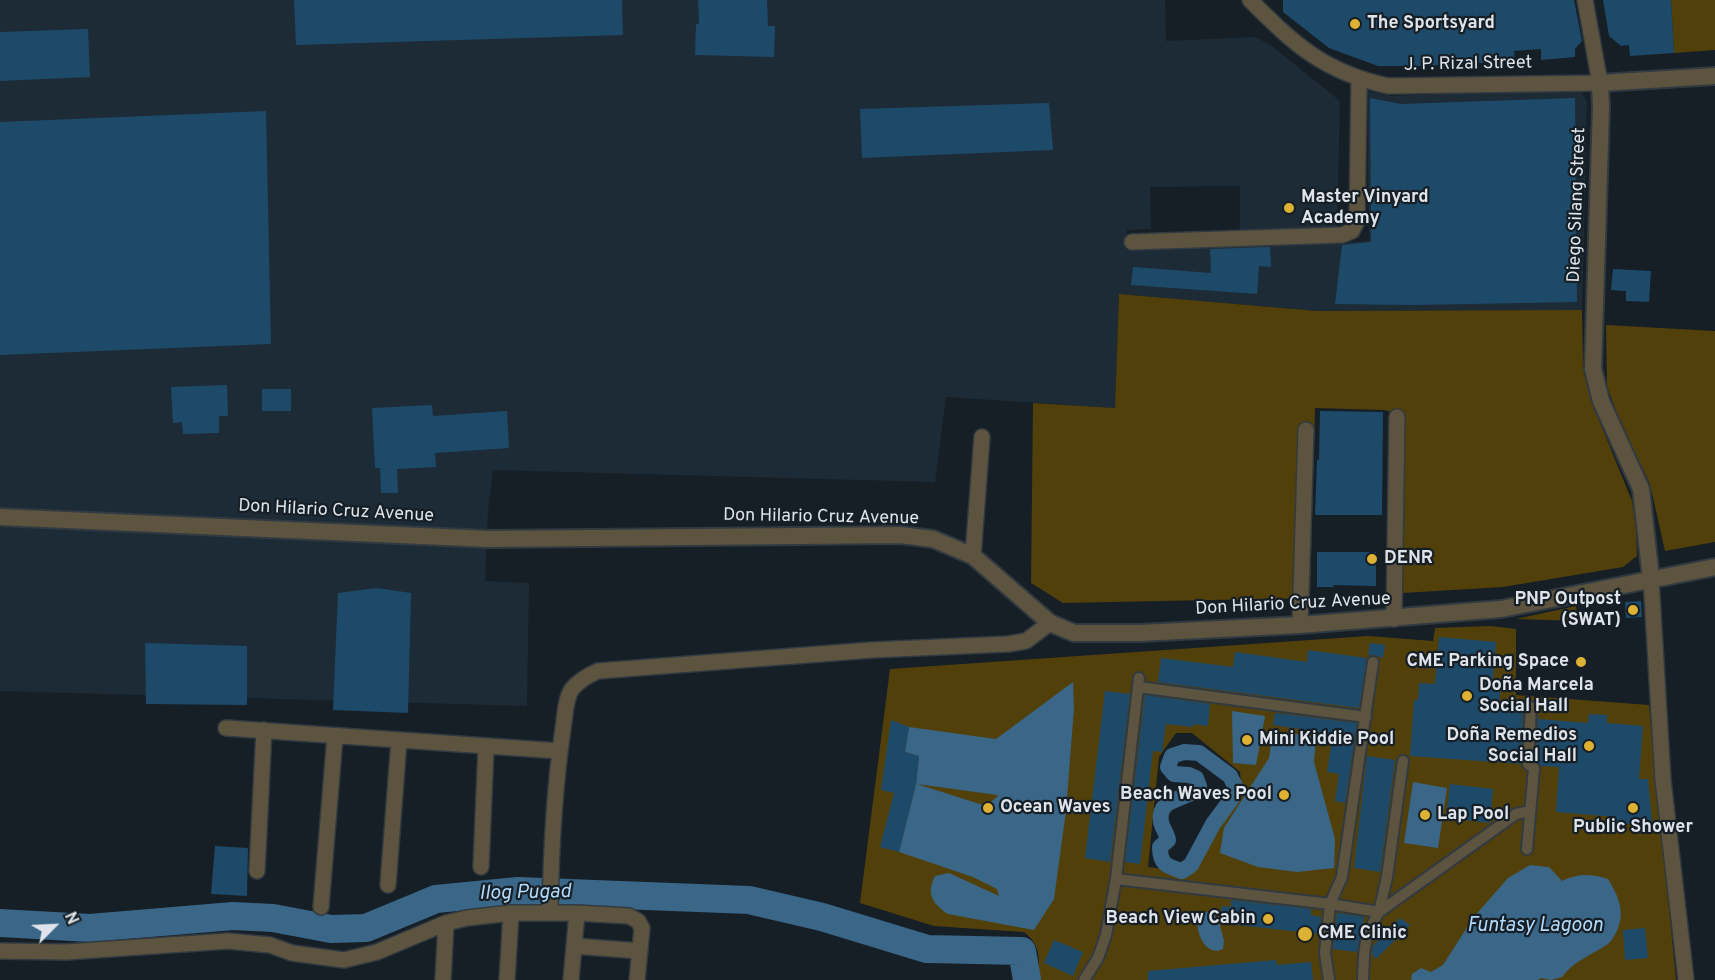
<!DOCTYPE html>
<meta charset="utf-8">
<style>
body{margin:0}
#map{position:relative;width:1715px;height:980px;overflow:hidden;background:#161e26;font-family:Overpass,sans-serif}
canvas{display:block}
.north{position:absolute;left:24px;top:896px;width:60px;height:60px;-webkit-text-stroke:4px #161e26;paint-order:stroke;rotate:66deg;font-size:16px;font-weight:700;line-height:24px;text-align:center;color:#dee4e9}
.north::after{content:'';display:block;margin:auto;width:21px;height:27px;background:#dee4e9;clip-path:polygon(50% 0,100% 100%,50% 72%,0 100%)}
</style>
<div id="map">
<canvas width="1715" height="980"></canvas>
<div class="north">N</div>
</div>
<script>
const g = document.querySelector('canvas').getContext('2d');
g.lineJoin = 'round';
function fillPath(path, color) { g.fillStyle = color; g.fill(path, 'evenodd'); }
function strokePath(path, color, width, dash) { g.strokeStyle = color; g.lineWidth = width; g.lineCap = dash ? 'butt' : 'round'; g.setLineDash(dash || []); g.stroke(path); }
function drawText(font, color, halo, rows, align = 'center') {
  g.font = font + ' Overpass,sans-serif'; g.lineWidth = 4.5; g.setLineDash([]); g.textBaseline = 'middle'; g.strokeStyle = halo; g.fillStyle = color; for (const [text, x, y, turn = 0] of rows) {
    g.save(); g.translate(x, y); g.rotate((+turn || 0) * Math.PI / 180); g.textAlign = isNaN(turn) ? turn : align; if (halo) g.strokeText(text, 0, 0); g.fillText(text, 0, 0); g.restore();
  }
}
fillPath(new Path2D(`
 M 0,0 L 1165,0 L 1166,41 L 1254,37 L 1268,43 L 1340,101 L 1337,229 L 1240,231 L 1240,186 L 1150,187 L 1151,229 L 1127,230 L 1126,250 L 1369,241 L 1367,91 L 1390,96 L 1579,88 L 1587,101 L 1582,310 L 1317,311 L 1119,294 L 1115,408 L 946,397 L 935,482 L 493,470 L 488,512 L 485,581 L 529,583 L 527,706 L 0,691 Z`), '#1d2b36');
fillPath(new Path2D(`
 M 1671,0 L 1715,0 L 1715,50 L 1674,53 Z
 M 1119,294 L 1317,311 L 1582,310 L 1583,369 L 1594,408 L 1632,501 L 1636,528 L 1637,556 L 1623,567 L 1503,587 L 1402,593 L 1405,417 L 1385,410 L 1315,408 L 1310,598 L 1063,603 L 1031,583 L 1033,403 L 1115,408 Z
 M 1606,325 L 1715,331 L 1715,542 L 1665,551 L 1650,484 L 1620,422 L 1607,386 Z
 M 1576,606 L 1578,621 L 1516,619 Z
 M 1491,626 L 1516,629 L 1516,695 L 1649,705 L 1676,980 L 1038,980 C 1039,959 1042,946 1024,932 L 934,926 L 860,903 L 890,669 L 1368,636 L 1433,641 L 1435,628 ZM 1176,733 L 1192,733 L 1240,772 L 1241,784 L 1214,824 L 1191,873 L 1148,867 L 1159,757 Z`), '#52400b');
fillPath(new Path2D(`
 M 1073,682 L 1074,708 L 1066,811 L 1054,899 L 1034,930 L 948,914 C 932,903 926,894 935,876 L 949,873 L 999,896 L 997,889 L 973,877 L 899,852 L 916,784 L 919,756 L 905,752 L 909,727 L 996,739 ZM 917,784 L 997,795 L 998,796 L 986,806 Z
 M 1232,711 L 1265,716 L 1256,765 L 1233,763 Z
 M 1273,731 L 1316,737 L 1314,762 L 1335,839 L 1334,868 L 1297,872 L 1258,867 L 1220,853 L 1224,828 L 1269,758 Z
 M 1413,782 L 1447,788 L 1438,848 L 1404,843 Z
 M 1530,865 L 1549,867 L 1562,881 C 1579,873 1591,874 1608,879 C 1619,897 1626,913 1616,933 C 1613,937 1612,941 1608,944 C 1592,955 1573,961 1562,977 L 1551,980 L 1541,978 L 1538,980 L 1411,980 L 1412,974 L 1421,968 L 1431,972 L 1443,965 L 1473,918 L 1508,878 Z
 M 1208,912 L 1218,918 L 1224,941 L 1223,949 C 1203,959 1193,923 1199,915 C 1202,912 1204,912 1208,912 Z`), '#3a6687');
strokePath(new Path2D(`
 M 1184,752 L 1199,753 L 1230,776 L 1235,786 L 1233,797 L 1213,824 L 1191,865 L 1182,871 C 1166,866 1160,864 1160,847 L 1168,840 C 1167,833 1162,828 1161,822 C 1157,795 1188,802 1199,786 L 1196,778 L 1189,775 L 1174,774 L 1168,767 L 1172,756 Z`), '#3a6687', 16);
strokePath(new Path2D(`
 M 0,923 L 90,928 L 233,916 L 273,918 L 331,929 L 366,928 L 436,899 L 518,891 L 749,900 L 822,917 L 927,949 L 1022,951 L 1027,980`), '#3a6687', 28);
fillPath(new Path2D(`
 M 294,0 L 622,0 L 623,35 L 296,45 Z
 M 698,0 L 767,0 L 768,26 L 775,26 L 774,57 L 695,55 L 696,24 L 699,24 Z
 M 1283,0 L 1574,0 L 1582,41 L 1575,49 L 1575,57 L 1541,60 L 1541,49 L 1514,51 L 1515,61 L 1421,66 L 1378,66 L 1329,48 L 1283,12 Z
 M 1603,0 L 1671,0 L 1674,53 L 1630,56 L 1629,45 L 1621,46 L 1609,36 Z
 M 88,29 L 90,77 L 0,81 L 0,32 Z
 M 1370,98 L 1401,104 L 1575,98 L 1577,302 L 1414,305 L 1335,304 L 1342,245 L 1371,242 Z
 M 1049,103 L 1053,150 L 862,158 L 860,109 Z
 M 266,111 L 271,344 L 0,355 L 0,122 Z
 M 1270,247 L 1271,267 L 1259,266 L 1257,294 L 1131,285 L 1133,267 L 1211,273 L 1210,249 Z
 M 1613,269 L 1651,271 L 1649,302 L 1626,301 L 1626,291 L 1611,290 Z
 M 227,385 L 228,416 L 219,416 L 219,433 L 183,434 L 182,422 L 173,423 L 171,387 Z
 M 262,389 L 291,389 L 291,411 L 262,411 Z
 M 432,405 L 433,416 L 507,411 L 509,448 L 435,453 L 436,467 L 397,469 L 398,493 L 381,493 L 380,468 L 375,468 L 372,408 Z
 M 1320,411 L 1383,412 L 1382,515 L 1315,515 L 1317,460 L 1319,460 Z
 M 1317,552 L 1376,552 L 1376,586 L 1333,585 L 1334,587 L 1317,587 Z
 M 377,588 L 411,593 L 408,713 L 333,710 L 338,593 Z
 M 1641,601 L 1642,617 L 1626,618 L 1625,602 Z
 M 1439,637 L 1496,642 L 1492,691 L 1500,691 L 1499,710 L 1523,712 L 1521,764 L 1410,756 L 1414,700 L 1418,700 L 1419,683 L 1435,684 Z
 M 145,643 L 247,646 L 247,705 L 146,704 Z
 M 1370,643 L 1385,645 L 1383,658 L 1375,655 L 1368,655 Z
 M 1308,650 L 1367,658 L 1359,708 L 1158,682 L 1161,658 L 1233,667 L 1235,652 L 1307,662 Z
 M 1105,691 L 1130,694 L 1110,862 L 1085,858 Z
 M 1145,695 L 1210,704 L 1208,726 L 1194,724 L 1193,727 L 1166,724 L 1162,752 L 1153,751 L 1140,864 L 1125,862 Z
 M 1275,713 L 1357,723 L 1345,803 L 1335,801 L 1339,774 L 1327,772 L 1333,734 L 1273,725 Z
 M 1538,713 L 1539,719 L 1588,723 L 1589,714 L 1607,715 L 1607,723 L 1643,726 L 1639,779 L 1648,779 L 1652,822 L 1617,825 L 1616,817 L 1556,812 L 1559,767 L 1541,766 L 1536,760 Z
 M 891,720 L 909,727 L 905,752 L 919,756 L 916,784 L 899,852 L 880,847 L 894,793 L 881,790 Z
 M 1367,756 L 1395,760 L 1380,872 L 1354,868 Z
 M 1450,784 L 1493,789 L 1490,823 L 1446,818 Z
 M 215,846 L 248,848 L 247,896 L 211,894 Z
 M 1231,900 L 1311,909 L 1311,915 L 1321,917 L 1319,934 L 1220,923 L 1222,906 L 1231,907 Z
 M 1337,913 L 1364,917 L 1357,952 L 1333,949 Z
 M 1400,918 L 1410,925 L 1376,959 L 1372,954 L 1373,946 Z
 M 1645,928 L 1648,958 L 1625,960 L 1623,930 Z
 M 1054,940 L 1083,952 L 1073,976 L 1044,963 Z
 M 1276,960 L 1277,965 L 1311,962 L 1313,980 L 1148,980 L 1148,971 Z`), '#1e4a6a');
const pedestrian = new Path2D(`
 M 1138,687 L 1366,717
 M 1527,849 L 1534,768 L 1528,764 L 1531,707
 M 1116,879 L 1330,904 L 1342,877 L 1373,662
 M 1084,980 L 1098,958 L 1106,935 L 1116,879 L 1139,678
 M 1329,980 L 1325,953 L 1330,904 L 1379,912 L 1387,877 L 1403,761
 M 1363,980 C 1364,950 1363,939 1379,912 L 1516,814 L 1530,811`);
const minor = new Path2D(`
 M 1250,0 C 1295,45 1324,72 1388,86 L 1600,83 L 1585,0
 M 1132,242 L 1342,235 L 1352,231 L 1357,221 L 1359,80
 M 973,556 L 982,437
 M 1651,579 L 1663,780 L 1686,980
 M 1394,619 L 1397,417
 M 1300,625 L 1306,430
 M 226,728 L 560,751
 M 481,867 L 486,747
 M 257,871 L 264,730
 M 388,885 L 399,740
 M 321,907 L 335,736
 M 550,913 C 551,852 554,790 563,729 C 565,717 565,699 572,689 C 579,680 589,675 598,671 L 872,650 L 1008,644 L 1026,641 L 1050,623
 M 574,946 L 640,951
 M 0,951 L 66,952 L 228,941 L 270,945 L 292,953 L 344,960 L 377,952 L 446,923 L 467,918 L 511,913 L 577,913 L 629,916 L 638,921 L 642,928 L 637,980
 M 443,980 L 446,923
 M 507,980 L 511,913
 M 571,980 L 577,913`);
const tertiary = new Path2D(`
 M 0,517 L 488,539 L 900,535 L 933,539 L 973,556 L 1050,623 L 1074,633 L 1140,633 L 1300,625 L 1501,609 L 1715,567
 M 1651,579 L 1641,489 L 1601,401 L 1593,369 L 1601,107 L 1600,83 L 1715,76`);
strokePath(pedestrian, '#323a41', 14);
strokePath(minor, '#323a41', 18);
strokePath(tertiary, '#323a41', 20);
strokePath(pedestrian, '#5d5440', 10);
strokePath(minor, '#5d5440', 15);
strokePath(tertiary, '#5d5440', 16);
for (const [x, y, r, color] of [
 [1355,24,6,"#ddb133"],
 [1289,208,6,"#ddb133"],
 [1372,559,6,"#ddb133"],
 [1633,610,6,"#ddb133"],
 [1581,662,6,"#ddb133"],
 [1467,696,6,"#ddb133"],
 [1247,740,6,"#ddb133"],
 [1589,746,6,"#ddb133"],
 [1284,795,6,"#ddb133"],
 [988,808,6,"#ddb133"],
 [1633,808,6,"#ddb133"],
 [1425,815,6,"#ddb133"],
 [1268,919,6,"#ddb133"],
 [1305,934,8,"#ddb133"]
]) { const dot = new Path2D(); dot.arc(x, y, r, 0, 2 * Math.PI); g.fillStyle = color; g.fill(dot); strokePath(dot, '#161e26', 2); }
drawText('bold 18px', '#dee4e9', '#161e26', [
 ["The Sportsyard",1367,24],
 ["Master Vinyard",1301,198],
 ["Academy",1301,219],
 ["DENR",1384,559],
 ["PNP Outpost",1621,600,"right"],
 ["(SWAT)",1621,621,"right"],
 ["CME Parking Space",1569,662,"right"],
 ["Doña Marcela",1479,686],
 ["Social Hall",1479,707],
 ["Doña Remedios",1577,736,"right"],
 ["Social Hall",1577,757,"right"],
 ["Mini Kiddie Pool",1259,740],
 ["Beach Waves Pool",1272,795,"right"],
 ["Ocean Waves",1000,808],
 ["Lap Pool",1437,815],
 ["Public Shower",1633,828,"center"],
 ["Beach View Cabin",1256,919,"right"],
 ["CME Clinic",1318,934]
], 'left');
drawText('18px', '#dee4e9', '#161e26', [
 ["J. P. Rizal Street",1468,65,-1],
 ["Diego Silang Street",1578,205,-88],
 ["Don Hilario Cruz Avenue",336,512,3],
 ["Don Hilario Cruz Avenue",821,518,1],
 ["Don Hilario Cruz Avenue",1293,605,-3]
]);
drawText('italic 20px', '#b1d9fa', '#161e26', [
 ["Ilog Pugad",525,894,-1],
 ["Funtasy Lagoon",1535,927]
]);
</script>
